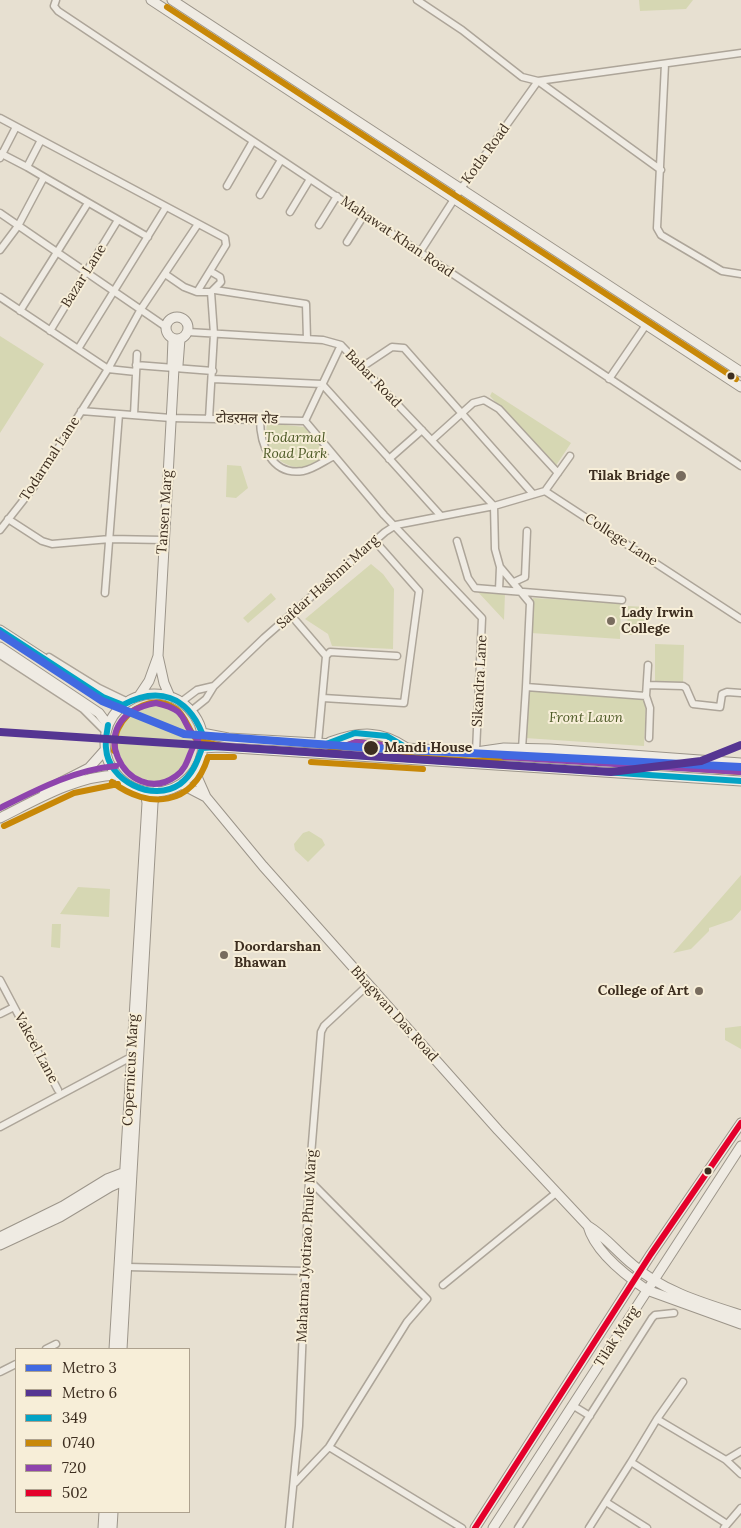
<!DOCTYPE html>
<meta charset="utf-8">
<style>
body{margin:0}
#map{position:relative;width:741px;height:1528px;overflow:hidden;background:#e7e0d1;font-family:Lora,serif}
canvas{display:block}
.legend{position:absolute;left:15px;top:1348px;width:175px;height:165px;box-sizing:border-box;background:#f7eed8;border:1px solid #ada18e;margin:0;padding:6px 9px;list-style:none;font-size:15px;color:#3d2e20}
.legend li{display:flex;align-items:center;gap:10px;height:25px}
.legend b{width:25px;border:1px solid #ada18e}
</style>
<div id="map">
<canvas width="741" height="1528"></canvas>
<ul class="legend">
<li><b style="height:6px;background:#4169e1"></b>Metro 3</li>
<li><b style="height:6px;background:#553592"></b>Metro 6</li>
<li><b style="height:6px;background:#03a3c5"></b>349</li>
<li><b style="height:6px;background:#c88808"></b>0740</li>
<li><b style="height:6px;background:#8e44ad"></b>720</li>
<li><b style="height:6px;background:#e4002b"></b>502</li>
</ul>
</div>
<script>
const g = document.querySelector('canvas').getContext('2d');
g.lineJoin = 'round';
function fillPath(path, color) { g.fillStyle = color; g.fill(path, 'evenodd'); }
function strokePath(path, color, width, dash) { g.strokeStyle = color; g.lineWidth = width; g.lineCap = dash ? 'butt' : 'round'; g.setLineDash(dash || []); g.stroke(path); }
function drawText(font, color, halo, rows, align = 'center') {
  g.font = font + ' Lora,"Noto Sans Devanagari",serif'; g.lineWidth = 4; g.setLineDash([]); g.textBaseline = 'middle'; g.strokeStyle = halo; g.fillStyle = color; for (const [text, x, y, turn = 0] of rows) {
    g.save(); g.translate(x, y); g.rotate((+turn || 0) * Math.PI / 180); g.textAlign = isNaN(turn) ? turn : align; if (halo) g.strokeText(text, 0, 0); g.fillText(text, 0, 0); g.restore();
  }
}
fillPath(new Path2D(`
 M 639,0 L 693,0 L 686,9 L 640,11 Z
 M 0,336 L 44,364 L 0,433 Z
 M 492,392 L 571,443 L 555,467 L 490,396 Z
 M 267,423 L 304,427 L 330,455 C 301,481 261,463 267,423 Z
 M 227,465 L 241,466 L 248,488 L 236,498 L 226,497 Z
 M 371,564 L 383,574 L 394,589 L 393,649 L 332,646 L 328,634 L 305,619 Z
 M 478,592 L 505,593 L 504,620 Z
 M 271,593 L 276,599 L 248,623 L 243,618 Z
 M 533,598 L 621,603 L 620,639 L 531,633 Z
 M 628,606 L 647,607 L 646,635 L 627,635 Z
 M 655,644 L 684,645 L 683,683 L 655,681 Z
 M 529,690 L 644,699 L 646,701 L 644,746 L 525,738 Z
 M113 742a40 40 0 1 1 80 0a40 40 0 1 1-80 0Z
 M 309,831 L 322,839 L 325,845 L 308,862 L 295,850 L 294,844 L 303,833 Z
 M 741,875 L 741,910 L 732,920 L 709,928 L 709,931 L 691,949 L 673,953 Z
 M 78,887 L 110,889 L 109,917 L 60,914 Z
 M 52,924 L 61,924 L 60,948 L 51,947 Z
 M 741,1026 L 741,1049 L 725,1040 L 725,1028 Z`), '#d6d7b3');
const street = new Path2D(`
 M 56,0 L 54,6 L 58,11 L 741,466
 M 417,0 L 462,30 L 522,77 L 538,81 L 661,170
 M 665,64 L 657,228 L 661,235 L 722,271 L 741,274
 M 0,118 L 225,238 L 226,245 L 197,292 L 184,287 L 165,274
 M 0,153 L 27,167
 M 0,158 L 16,127
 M 44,177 L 148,237
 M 227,186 L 253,141
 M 260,195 L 281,160
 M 290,212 L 310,179
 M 0,213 L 166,327
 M 319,225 L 337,196
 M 347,242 L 364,215
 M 0,250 L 18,226 L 44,177 L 27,167 L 41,140
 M 420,252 L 460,190 L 538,81 L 741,53
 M 215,290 L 306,304 L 307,339
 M 197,292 L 211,292 L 221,282 L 220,277 L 210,271
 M 0,297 L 108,369 L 136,372
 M 20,311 L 88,203
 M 50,331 L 118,220
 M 188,332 L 323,340 L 341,345 L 494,506
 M 78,349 L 166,207
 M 136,365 L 213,371
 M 362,367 L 392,347 L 404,348 L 533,494
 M 213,379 L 322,384 L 441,516
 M 609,379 L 646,325
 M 81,411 L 171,418 L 305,421 L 384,515 L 482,618 L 476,752
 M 134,415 L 137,354
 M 209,419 L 214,334 L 211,292
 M 260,419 C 260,444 271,476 303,471 C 314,469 324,461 334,456
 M 305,421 L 341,345
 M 432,440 L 473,403 L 484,400 L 499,409 L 558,473
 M 389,459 L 422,430
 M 545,491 L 570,456
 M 494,506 L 495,549 L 500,567 L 530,603 L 526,687
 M 8,519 L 42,541 L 52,544 L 110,539 L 163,540
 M 0,530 L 33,488 L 108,369 L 141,309 L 198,224
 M 457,541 L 468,578 L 475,588 L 499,590
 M 500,567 L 499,590 L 622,600
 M 514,582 L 525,577 L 527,531
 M 105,593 L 119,414
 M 296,621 L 326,656 L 318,743
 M 0,655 L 83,709 L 106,732
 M 326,656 L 330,652 L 397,656
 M 49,657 L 99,688 L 128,702
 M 647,685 L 683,686 L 686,688 L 693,704 L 720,707 L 722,694 L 727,692 L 741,693
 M 646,696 L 648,665
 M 323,698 L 404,703 L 419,591 L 374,540
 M 181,702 L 197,690 L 214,686
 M 191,711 L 206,699 L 214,686 L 264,638 L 385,532 L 396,525 L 494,506 L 545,491 L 741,619
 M 522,749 L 526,687 L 646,696 L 650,708 L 649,738
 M 0,980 L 58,1090
 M 0,1014 L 14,1007
 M 0,1127 L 133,1056
 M 127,1267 L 306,1271
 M 443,1285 L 556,1193
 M 46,1349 L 56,1344
 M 0,1372 L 16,1364
 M 572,1405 L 590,1416
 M 657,1419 L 683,1382
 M 329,1447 L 462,1528
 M 726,1460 L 741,1474
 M 631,1462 L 657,1419 L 726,1460 L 741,1451
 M 295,1483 L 329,1447 L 407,1322 L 427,1299 L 309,1180
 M 606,1502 L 647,1528
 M 289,1528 L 299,1426 L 309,1180 L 321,1032 L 324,1026 L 369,984
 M 518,1528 L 652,1318 L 655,1315 L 674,1313
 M 589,1528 L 631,1462 L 727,1524
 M 724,1528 L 741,1508`);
const secondary = new Path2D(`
 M 151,0 L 741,387
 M 172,0 L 741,372
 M166 328a11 11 0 1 1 22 0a11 11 0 1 1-22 0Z
 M 175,368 L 178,365 L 180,339
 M 0,630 L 103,697 L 123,705
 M 0,647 L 99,713 L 108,725
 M105 743a49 49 0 1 1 98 0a49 49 0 1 1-98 0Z
 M 139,696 L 149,681 L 158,656
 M 170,697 L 164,683 L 158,656 L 174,368 L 172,365 L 173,339
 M 202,733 L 228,738 L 476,752 L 504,748 L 550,749 L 741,763
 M 330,742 C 360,731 381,730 407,748
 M 202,748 L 220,747 L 741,781
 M 196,768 L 198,779 L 206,797 L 263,866 L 498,1130 L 588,1226 C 605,1236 617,1252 632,1264 C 662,1291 703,1303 741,1315
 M 181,784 L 206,797
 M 44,791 L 89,768 L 105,750
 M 0,818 C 36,800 76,776 117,775
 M 588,1226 C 595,1252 625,1275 647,1290 L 741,1324
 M 0,1237 L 63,1206 L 107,1179 L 128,1171
 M 0,1245 L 60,1217 L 110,1187 L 128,1179
 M 114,1349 L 147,803 L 145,791
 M 122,1349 L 153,803 L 156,791
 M 103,1528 L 104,1512
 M 112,1528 L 113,1512
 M 475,1528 L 651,1254 L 741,1123
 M 493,1528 L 741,1146`);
strokePath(street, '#ada599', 9);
strokePath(secondary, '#9c958a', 11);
strokePath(street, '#efebe3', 6);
strokePath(secondary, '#efebe3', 9);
strokePath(new Path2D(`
 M 0,630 L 103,697 L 123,705
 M 123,705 C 158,686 187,696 202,733
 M 108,725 C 107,732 105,741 106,748 C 108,781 153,803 180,784 C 193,774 197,762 202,748
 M 309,743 L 326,744 L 355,733 L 387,736 L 407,748
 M 202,748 L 220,747 L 741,781`), '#03a3c5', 6);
strokePath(new Path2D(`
 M 167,7 L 736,379
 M 114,751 C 115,744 115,735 118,729 C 128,708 154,694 176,709 C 187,717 188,731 197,740 L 221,746 L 326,753 L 356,742 L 384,745 L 406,757 L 476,761 L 505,757 L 550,758 L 740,772
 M 311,762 L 423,769
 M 112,782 C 149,810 193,806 208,757 L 234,757
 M 4,826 L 74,793 L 118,784`), '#c88808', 6);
strokePath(new Path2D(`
 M 156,703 C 192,711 178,722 198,740 C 188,750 190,766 176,776 C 128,811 76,717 156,703 Z
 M 356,742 L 384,745 L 392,749 L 344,746 Z
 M 740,772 L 550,758 L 504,757 L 741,772
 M 0,808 C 38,789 74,770 116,766`), '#8e44ad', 6);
strokePath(new Path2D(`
 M 475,1528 L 651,1254 L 741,1123`), '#e4002b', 6);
strokePath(new Path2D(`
 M 0,634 L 102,701 L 184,734 L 371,748 L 741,767`), '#4169e1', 8);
strokePath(new Path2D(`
 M 0,732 L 611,772 L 701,761 L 741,745`), '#553592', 8);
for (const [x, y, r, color] of [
 [731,376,4.5,"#3d2e20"],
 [681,476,6,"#786c5e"],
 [611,621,5,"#786c5e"],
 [371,748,8,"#3d2e20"],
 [224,955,5,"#786c5e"],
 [699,991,5,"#786c5e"],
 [708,1171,4.5,"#3d2e20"]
]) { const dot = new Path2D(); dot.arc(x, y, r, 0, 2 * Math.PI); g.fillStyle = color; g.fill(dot); strokePath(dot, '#f7eed8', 2); }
drawText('14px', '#3d2e20', '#f7eed8', [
 ["Kotla Road",486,154,-54],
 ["Mahawat Khan Road",397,237,34],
 ["Bazar Lane",84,276,-58],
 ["Babar Road",373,379,46],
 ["टोडरमल रोड",247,419,1],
 ["Todarmal Lane",50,459,-57],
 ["Tansen Marg",165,512,-86],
 ["College Lane",621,540,33],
 ["Safdar Hashmi Marg",328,582,-42],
 ["Sikandra Lane",480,681,-87],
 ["Bhagwan Das Road",394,1014,48],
 ["Vakeel Lane",36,1048,62],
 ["Copernicus Marg",131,1070,-87],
 ["Mahatma Jyotirao Phule Marg",307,1246,-87],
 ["Tilak Marg",617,1337,-57]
]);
drawText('italic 14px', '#4d5a26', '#f7eed8', [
 ["Todarmal",295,438],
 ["Road Park",295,454],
 ["Front Lawn",586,718]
]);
drawText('bold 14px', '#3d2e20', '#f7eed8', [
 ["Tilak Bridge",670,476],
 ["Lady Irwin",621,613,"left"],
 ["College",621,629,"left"],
 ["Doordarshan",234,947,"left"],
 ["Bhawan",234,963,"left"],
 ["College of Art",689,991]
], 'right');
drawText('bold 14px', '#3d2e20', '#f7eed8', [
 ["Mandi House",384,748]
], 'left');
</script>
